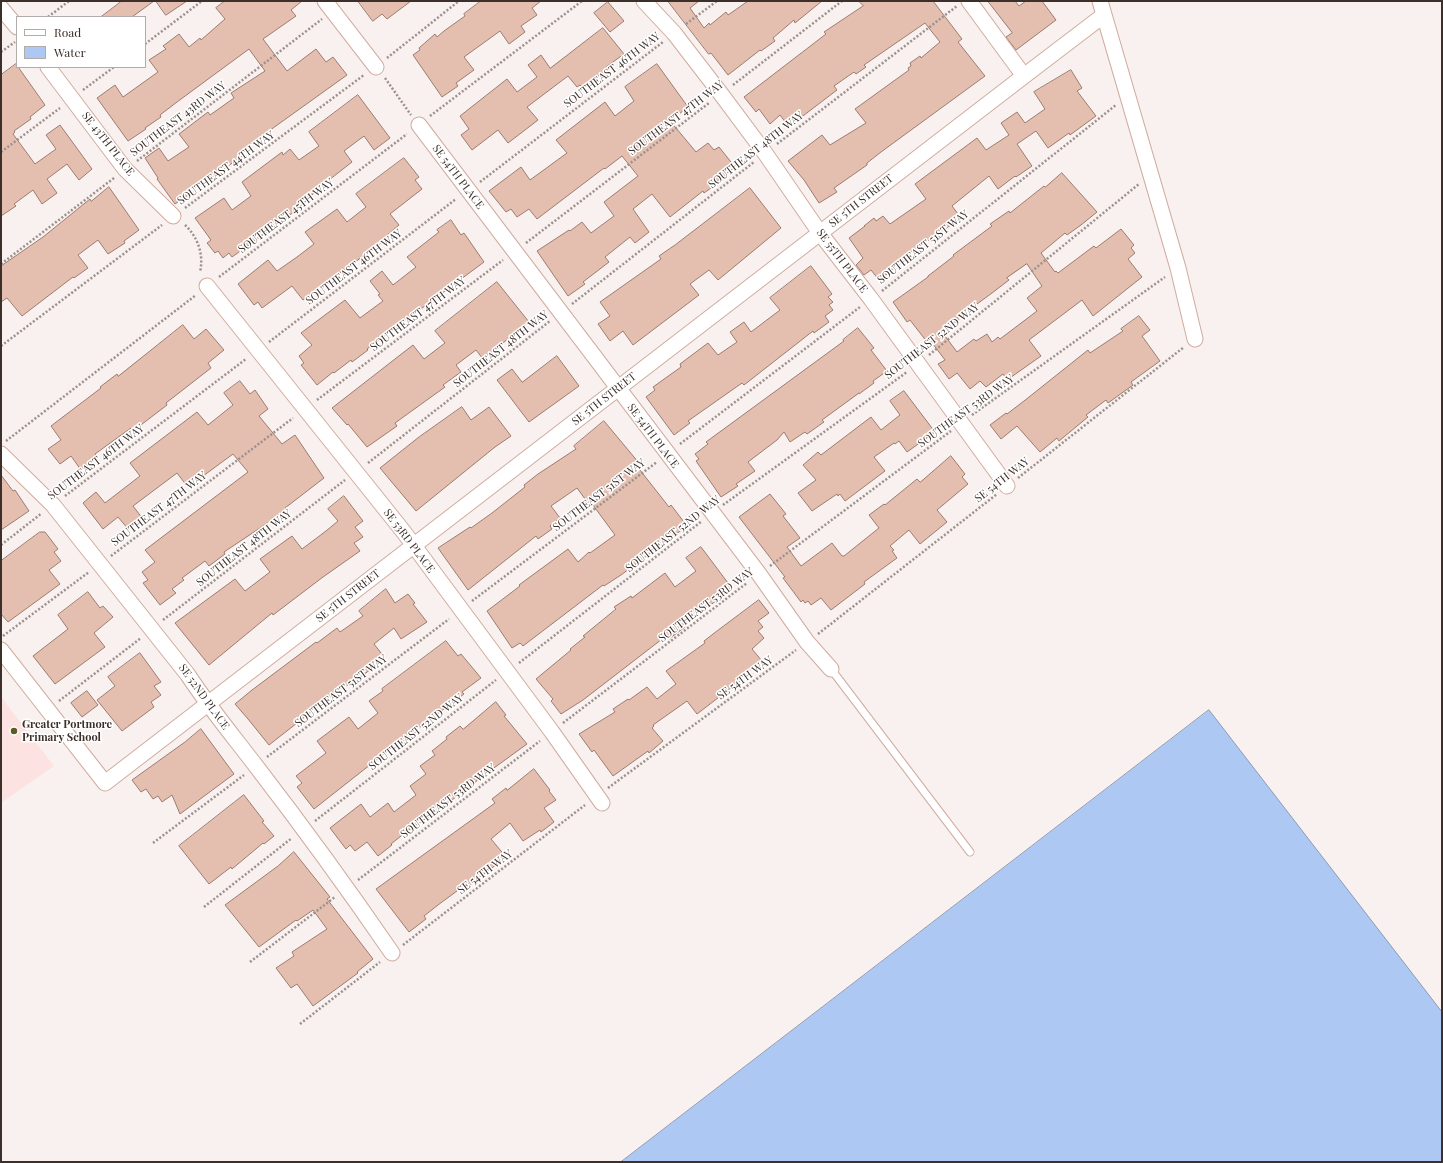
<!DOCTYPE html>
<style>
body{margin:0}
#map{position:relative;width:1443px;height:1163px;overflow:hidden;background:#f9f1ef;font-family:"Playfair Display",serif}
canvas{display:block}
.frame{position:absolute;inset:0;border:2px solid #3d2f29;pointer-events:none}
.legend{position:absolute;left:16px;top:16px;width:130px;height:52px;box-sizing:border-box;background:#fff;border:1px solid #b1aca9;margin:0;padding:5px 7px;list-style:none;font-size:12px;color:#3d2f29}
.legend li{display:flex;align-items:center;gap:8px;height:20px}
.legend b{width:20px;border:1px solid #b1aca9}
</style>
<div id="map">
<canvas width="1443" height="1163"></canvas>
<div class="frame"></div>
<ul class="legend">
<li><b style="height:5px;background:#fff"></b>Road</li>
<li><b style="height:11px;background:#adc8f2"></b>Water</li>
</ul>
</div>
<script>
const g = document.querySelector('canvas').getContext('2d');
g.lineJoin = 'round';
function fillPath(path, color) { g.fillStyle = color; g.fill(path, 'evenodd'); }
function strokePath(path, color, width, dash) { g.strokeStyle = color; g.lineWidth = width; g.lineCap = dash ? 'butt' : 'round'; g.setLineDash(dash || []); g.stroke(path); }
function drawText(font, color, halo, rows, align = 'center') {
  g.font = font + ' "Playfair Display",serif'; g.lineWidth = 3; g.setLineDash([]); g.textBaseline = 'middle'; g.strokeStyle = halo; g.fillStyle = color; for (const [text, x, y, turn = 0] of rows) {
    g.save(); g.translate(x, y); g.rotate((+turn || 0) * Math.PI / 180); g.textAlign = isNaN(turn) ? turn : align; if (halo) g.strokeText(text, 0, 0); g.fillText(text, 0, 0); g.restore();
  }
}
fillPath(new Path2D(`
 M 1,697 L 54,766 L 1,803 Z`), '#fde2e2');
const water = new Path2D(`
 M 1209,710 L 1442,1012 L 1442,1162 L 621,1162 Z`);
fillPath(water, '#adc8f2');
strokePath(water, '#8b9ab6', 1);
const building = new Path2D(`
 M 122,1 L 154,1 L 132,17 L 101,17 Z
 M 156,1 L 187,1 L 166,15 Z
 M 225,1 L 302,1 L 291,10 L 296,16 L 263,39 L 287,71 L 316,49 L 326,62 L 333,57 L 347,75 L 241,151 L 244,155 L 212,177 L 210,175 L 188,189 L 191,193 L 175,204 L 157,179 L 158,178 L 145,158 L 159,148 L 168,161 L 189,147 L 179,134 L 208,112 L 210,115 L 234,98 L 231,93 L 265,71 L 249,49 L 177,102 L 160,115 L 161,117 L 145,128 L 146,129 L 128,141 L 97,98 L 115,85 L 123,97 L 158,72 L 149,60 L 166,49 L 163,46 L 179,34 L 189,47 L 200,38 L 201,40 L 225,19 L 216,8 Z
 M 358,1 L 411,1 L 387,19 L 382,14 L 373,21 Z
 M 481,1 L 541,1 L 532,8 L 537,15 L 521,26 L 525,32 L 509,44 L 500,31 L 464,57 L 474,70 L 456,83 L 458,86 L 442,97 L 413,55 L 420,50 L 419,48 L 435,34 L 437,37 L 444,31 L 465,16 L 464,14 Z
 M 668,1 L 699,1 L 690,8 L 704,28 L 709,23 L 710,25 L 726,12 L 728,15 L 748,1 L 822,1 L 795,23 L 794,20 L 773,38 L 775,41 L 761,51 L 760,50 L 728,75 L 711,53 L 709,54 Z
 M 859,1 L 933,1 L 962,39 L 958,42 L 985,76 L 881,152 L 867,163 L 867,165 L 834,188 L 837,192 L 819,203 L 804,180 L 788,161 L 822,135 L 830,145 L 866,123 L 855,109 L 909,70 L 908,68 L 911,66 L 910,63 L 920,56 L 921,58 L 940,42 L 925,23 L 864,65 L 866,67 L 856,74 L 854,72 L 834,86 L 837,90 L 795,122 L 792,119 L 786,123 L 780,115 L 770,124 L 759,109 L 756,112 L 744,97 L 826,34 L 824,32 L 863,6 Z
 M 988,1 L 1015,1 L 1019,6 L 1026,1 L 1042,1 L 1056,20 L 1016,50 L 1006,37 L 1012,33 Z
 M 608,2 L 624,21 L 610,32 L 594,13 Z
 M 603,28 L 624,54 L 606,67 L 608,69 L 583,88 L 580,85 L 577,87 L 568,76 L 527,107 L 538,120 L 525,130 L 508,143 L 498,130 L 472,150 L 461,135 L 469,129 L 460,116 L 507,79 L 517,92 L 537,77 L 528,65 L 541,55 L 550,68 Z
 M 16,64 L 45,105 L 30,117 L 31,119 L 14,131 L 15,132 L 13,134 L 35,164 L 56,149 L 46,135 L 60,125 L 92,169 L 79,180 L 67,164 L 47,179 L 57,193 L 42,204 L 33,190 L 14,204 L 16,206 L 1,216 L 1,75 Z
 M 657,64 L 688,107 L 674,118 L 674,119 L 671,122 L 696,152 L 708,143 L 714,150 L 719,147 L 735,167 L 717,181 L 718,183 L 704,193 L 703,191 L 670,217 L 652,194 L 633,209 L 649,232 L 635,243 L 630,237 L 605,257 L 609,262 L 583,282 L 585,284 L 568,296 L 537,251 L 569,230 L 570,231 L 582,222 L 591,233 L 614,216 L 604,202 L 638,176 L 622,156 L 605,169 L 604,168 L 537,219 L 529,209 L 517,217 L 511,209 L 506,212 L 489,191 L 521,167 L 530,180 L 567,153 L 556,140 L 605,102 L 615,116 L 634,101 L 625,87 Z
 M 1071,70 L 1082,88 L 1077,91 L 1096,116 L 1070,135 L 1069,133 L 1048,148 L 1036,131 L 1017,144 L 1032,166 L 1016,177 L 1015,176 L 998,189 L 989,176 L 952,206 L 961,218 L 903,258 L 905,260 L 879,280 L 871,270 L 864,275 L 856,265 L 863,258 L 849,238 L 865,226 L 864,226 L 874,218 L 876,221 L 883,216 L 890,224 L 926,199 L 915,184 L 977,138 L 986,150 L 1009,135 L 1001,123 L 1017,112 L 1025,123 L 1045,109 L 1034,92 Z
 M 358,95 L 390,138 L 374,150 L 364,136 L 344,151 L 352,162 L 320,187 L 321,188 L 305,200 L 306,201 L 289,216 L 232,257 L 229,253 L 223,258 L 218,251 L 215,253 L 207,243 L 211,240 L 195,218 L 224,198 L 232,210 L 251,196 L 242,182 L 282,152 L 283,155 L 290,149 L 299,160 L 319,146 L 309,132 Z
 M 404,158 L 419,177 L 415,180 L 422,189 L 390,214 L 399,225 L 386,236 L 388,238 L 303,300 L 292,286 L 262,308 L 258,302 L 254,305 L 238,284 L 268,260 L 277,271 L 297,257 L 314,244 L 305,232 L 337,209 L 347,222 L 366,207 L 356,194 Z
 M 1062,173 L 1097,212 L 1081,225 L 1067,235 L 1065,233 L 1041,253 L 1055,272 L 1056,271 L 1058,273 L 1094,246 L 1096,248 L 1121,229 L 1134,245 L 1131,248 L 1135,253 L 1128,259 L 1142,277 L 1093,316 L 1082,300 L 1029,340 L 1041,356 L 1007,380 L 1003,374 L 986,387 L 980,381 L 970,389 L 957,373 L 949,379 L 938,364 L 945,360 L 930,340 L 927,342 L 910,320 L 907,322 L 893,302 L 928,277 L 928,276 L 954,256 L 953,255 L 992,226 L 990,224 L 1009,211 L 1010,213 L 1044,186 L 1045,187 ZM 1027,264 L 1042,286 L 1027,298 L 1037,311 L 1000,339 L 998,337 L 992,342 L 987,334 L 976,341 L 974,339 L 957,352 L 942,332 L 959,320 L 957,317 L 976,302 L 977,304 L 992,293 L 1009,280 L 1007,278 Z
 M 109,187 L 139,230 L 124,241 L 125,243 L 108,254 L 98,240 L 78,255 L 88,268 L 74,278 L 73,277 L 22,316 L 7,298 L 1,302 L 1,266 L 43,237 L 90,199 L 91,201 Z
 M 750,188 L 781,228 L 718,280 L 709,270 L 690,284 L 699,295 L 633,345 L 623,331 L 610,341 L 598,324 L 610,316 L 600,302 L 661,259 L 659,256 L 675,245 Z
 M 451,220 L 461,235 L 464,233 L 484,262 L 367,349 L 368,350 L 352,362 L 351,360 L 334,373 L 333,372 L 317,385 L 301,365 L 304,363 L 299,356 L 312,345 L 301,333 L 345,300 L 360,318 L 383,301 L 378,295 L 380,294 L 370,281 L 382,271 L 393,285 L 416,267 L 407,257 L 439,232 L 437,230 Z
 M 811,266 L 832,294 L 828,297 L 833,302 L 829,305 L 833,310 L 825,316 L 829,322 L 814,333 L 813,331 L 744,385 L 742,383 L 688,421 L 690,423 L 674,435 L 646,397 L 655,390 L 653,387 L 681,367 L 680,364 L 708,343 L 718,355 L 737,342 L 730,332 L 744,322 L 751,332 L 780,310 L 770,298 Z
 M 497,282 L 529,322 L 483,359 L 476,350 L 456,365 L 461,372 L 443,385 L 445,387 L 395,423 L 397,426 L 367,447 L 348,424 L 347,425 L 332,408 L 413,345 L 424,359 L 445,343 L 435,331 Z
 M 1139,316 L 1150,330 L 1142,336 L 1160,361 L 1131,382 L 1133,385 L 1108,403 L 1106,400 L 1086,415 L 1088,417 L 1059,441 L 1057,438 L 1040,452 L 1017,426 L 1001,439 L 990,425 L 1006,413 L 1007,414 L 1024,401 L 1088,350 L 1090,353 L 1123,331 L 1121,329 Z
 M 183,325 L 194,339 L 206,329 L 224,350 L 208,363 L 211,368 L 166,403 L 167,405 L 133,431 L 131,428 L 95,454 L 98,458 L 81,470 L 71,456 L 60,464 L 48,449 L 61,440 L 51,426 L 101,388 L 100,387 L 117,374 L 118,376 Z
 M 858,328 L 874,348 L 871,350 L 887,371 L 873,381 L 874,383 L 859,394 L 859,393 L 822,420 L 824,422 L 807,434 L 805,432 L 790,442 L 784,432 L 777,440 L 748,462 L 755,471 L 736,484 L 738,486 L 721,497 L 696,461 L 699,459 L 695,454 L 708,444 L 706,442 L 844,341 L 843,340 Z
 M 557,356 L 579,386 L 529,422 L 497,380 L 512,369 L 522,382 Z
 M 240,381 L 250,394 L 255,390 L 268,409 L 259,416 L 282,444 L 295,435 L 324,478 L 285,508 L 286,509 L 263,526 L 224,552 L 225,554 L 209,566 L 205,561 L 182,578 L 184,580 L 172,589 L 176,593 L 160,605 L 143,583 L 148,580 L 142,572 L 155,562 L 145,550 L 248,472 L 233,454 L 199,479 L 198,477 L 187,486 L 177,473 L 133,506 L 143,519 L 129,530 L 118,517 L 103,529 L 83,503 L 96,492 L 105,503 L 140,476 L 130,463 L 197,412 L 208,425 L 233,405 L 224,393 Z
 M 904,391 L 935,432 L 907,452 L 899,441 L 895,444 L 894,443 L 874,457 L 885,471 L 845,501 L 840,494 L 838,496 L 837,494 L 812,511 L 798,493 L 816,480 L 803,465 L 818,452 L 821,455 L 871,417 L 881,430 L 900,415 L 890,401 Z
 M 462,407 L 471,420 L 489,407 L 511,436 L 495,447 L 416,511 L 380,468 L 419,437 Z
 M 604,421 L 639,463 L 636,465 L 669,507 L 671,505 L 687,526 L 621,575 L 604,586 L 603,585 L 523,646 L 520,643 L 512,648 L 487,611 L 520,586 L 519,585 L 568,549 L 578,562 L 589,552 L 590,553 L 615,535 L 590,501 L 588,503 L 577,488 L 551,506 L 560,518 L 550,526 L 552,529 L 538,539 L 536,536 L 468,590 L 438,548 L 470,527 L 471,528 L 492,513 L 525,487 L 524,485 L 538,474 L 576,449 L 574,446 Z
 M 951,456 L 965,474 L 962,477 L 968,484 L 937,510 L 947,522 L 920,544 L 909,530 L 890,546 L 894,550 L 892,551 L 897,558 L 864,582 L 865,584 L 831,610 L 821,598 L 811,605 L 808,601 L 805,603 L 803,600 L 801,602 L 783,578 L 785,577 L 739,517 L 770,494 L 786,514 L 783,516 L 800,538 L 787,547 L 801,566 L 832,543 L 842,556 L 844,556 L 879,528 L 869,515 L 884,504 L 885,505 L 917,479 L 920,482 Z
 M 1,475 L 13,491 L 15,490 L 29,511 L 1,530 Z
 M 344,496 L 363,521 L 355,527 L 363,537 L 354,543 L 360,551 L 323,577 L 273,615 L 272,613 L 209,665 L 175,623 L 235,579 L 245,591 L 270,572 L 260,559 L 292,536 L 302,549 L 326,531 L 338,521 L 328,509 Z
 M 40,532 L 45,532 L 58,549 L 54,552 L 61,561 L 49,570 L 60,584 L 8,622 L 1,614 L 1,561 Z
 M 701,547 L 731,587 L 715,600 L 716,601 L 683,625 L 685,627 L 669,639 L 666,636 L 583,700 L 561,714 L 551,701 L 553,699 L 536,679 L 571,650 L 570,649 L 585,637 L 583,636 L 616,609 L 614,607 L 631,596 L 632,598 L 665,573 L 675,587 L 696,571 L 686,558 Z
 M 386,589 L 395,603 L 408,594 L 415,603 L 413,604 L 427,622 L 401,639 L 394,628 L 374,644 L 385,658 L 353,683 L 352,682 L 334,694 L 269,745 L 248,719 L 235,704 L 252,690 L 316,642 L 317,643 L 337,628 L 340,632 L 363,616 L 359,611 Z
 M 88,592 L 100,608 L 103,606 L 113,617 L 94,633 L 105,647 L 55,684 L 33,656 L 68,629 L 58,615 Z
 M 759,600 L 769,613 L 758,621 L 763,627 L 758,631 L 764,638 L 752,649 L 762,661 L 738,679 L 740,681 L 697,714 L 687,701 L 653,725 L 654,726 L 652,728 L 663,741 L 649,753 L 648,751 L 613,776 L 594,750 L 592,752 L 579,734 L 615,712 L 613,709 L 628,699 L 629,700 L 647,687 L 657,699 L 676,684 L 666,671 L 705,643 L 704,641 L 717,631 Z
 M 446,641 L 458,656 L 461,654 L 481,678 L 462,692 L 464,694 L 415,731 L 416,732 L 400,743 L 399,742 L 314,809 L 297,787 L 302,783 L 296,776 L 326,753 L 317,741 L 349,717 L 358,729 L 378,713 L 369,701 L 383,691 L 382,689 Z
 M 140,653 L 161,682 L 154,686 L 161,695 L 151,702 L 154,707 L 122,731 L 97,700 L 115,686 L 108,677 Z
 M 87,691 L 98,705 L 82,717 L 71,703 Z
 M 496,702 L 506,715 L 504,716 L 527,744 L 476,781 L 476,782 L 444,806 L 445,807 L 429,819 L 428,817 L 406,832 L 391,844 L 392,845 L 378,856 L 367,842 L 355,851 L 350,845 L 346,849 L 330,828 L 361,804 L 370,817 L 388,803 L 394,812 L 416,795 L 410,786 L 426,774 L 420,766 L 435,755 L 432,751 L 447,739 L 446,737 L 460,726 L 463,729 Z
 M 201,729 L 234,774 L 180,814 L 172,795 L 162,802 L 158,796 L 153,799 L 146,789 L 141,792 L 132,780 L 185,742 Z
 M 534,769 L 550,790 L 549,791 L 556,800 L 544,808 L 554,822 L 541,832 L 540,830 L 523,841 L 510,823 L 491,839 L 506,857 L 466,888 L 466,887 L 462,890 L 461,888 L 438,905 L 424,916 L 426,919 L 409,932 L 376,889 L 495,803 L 492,799 L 506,788 L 507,790 Z
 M 244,795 L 264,821 L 262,822 L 274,836 L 264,844 L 263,843 L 232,869 L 231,867 L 209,884 L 179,846 Z
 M 294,852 L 330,897 L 327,899 L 373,959 L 357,972 L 358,973 L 313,1006 L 297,984 L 291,988 L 276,968 L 294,956 L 292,952 L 327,929 L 313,910 L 297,921 L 296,920 L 259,947 L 225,905 L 278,866 Z`);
fillPath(building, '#e4bfb0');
strokePath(building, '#9d7b6e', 1);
const service = new Path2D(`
 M 831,669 L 970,852`);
const minor = new Path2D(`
 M 325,1 L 376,67
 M 644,1 L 674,33 L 721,94 L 765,153 L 820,233 L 871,299 L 1007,486
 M 969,1 L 1024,76
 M 1100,1 L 1178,268 L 1195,339
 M 1,8 L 17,27
 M 48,67 L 125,169 L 173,216
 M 419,125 L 759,574 L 807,642 L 831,669
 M 207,286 L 403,531 L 552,732 L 602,803
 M 1,454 L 53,505 L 188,675 C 209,707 233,736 256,766 C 303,827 348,889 392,953
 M 1,650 L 105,783 L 1024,76 L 1104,15`);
strokePath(service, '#d0ac9e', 9);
strokePath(minor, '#d0ac9e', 17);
strokePath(new Path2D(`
 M 48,17 L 69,1
 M 686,24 L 717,1
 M 145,44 L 202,1
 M 1,52 L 15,42
 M 387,58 L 459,1
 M 385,78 L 411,115
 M 733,85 L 842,1
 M 83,90 L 114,67
 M 430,116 L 582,1
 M 777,144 L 957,6
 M 1,152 L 60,108
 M 137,161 L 322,19
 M 480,182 L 663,42
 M 185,208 L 364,75
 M 185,225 C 198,237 204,255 200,272
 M 526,243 L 709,103
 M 1,264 L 114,178
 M 219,277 L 407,134
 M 882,291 L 1116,105
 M 572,304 L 754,162
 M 269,342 L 456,199
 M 1,346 L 162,225
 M 929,355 L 1139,184
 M 317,400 L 503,260
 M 972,415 L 1165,277
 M 6,441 L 196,295
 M 680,444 L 860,307
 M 368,463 L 550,321
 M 1018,478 L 1184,347
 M 65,496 L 246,359
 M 723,505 L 907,372
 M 1,545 L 42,513
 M 111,556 L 293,418
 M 770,566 L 951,431
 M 472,601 L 657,462
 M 163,620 L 345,480
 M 818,634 L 997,494
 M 3,636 L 89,572
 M 519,663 L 702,521
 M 59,701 L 141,638
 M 563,723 L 747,583
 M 267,757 L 449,619
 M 608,788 L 796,650
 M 315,821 L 496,680
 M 153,843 L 244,775
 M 358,880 L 540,741
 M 204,907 L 292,838
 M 403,945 L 585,805
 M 250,962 L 335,897
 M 300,1024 L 380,962`), '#9b908c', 2.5, [2, 2]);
strokePath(service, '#fff', 7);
strokePath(minor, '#fff', 15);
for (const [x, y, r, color] of [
 [14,731,4,"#5c5b28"]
]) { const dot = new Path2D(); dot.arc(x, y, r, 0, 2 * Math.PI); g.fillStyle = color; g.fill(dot); strokePath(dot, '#fff', 1.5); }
drawText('11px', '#3d2f29', '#fff', [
 ["SOUTHEAST 46TH WAY",612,70,-37],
 ["SOUTHEAST 47TH WAY",676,118,-37],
 ["SOUTHEAST 43RD WAY",178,119,-37],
 ["SE 43TH PLACE",108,144,52],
 ["SOUTHEAST 48TH WAY",756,150,-38],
 ["SOUTHEAST 44TH WAY",226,168,-36],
 ["SE 54TH PLACE",458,177,53],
 ["SE 5TH STREET",861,201,-38],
 ["SOUTHEAST 45TH WAY",286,216,-37],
 ["SOUTHEAST 51ST WAY",923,247,-38],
 ["SE 55TH PLACE",842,261,53],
 ["SOUTHEAST 46TH WAY",354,267,-37],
 ["SOUTHEAST 47TH WAY",418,314,-37],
 ["SOUTHEAST 52ND WAY",932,341,-38],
 ["SOUTHEAST 48TH WAY",501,349,-38],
 ["SE 5TH STREET",604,399,-38],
 ["SOUTHEAST 53RD WAY",966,411,-36],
 ["SE 54TH PLACE",653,436,53],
 ["SOUTHEAST 46TH WAY",96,462,-37],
 ["SE 54TH WAY",1002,480,-38],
 ["SOUTHEAST 51ST WAY",599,495,-37],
 ["SOUTHEAST 47TH WAY",159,509,-37],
 ["SOUTHEAST 52ND WAY",673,534,-38],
 ["SE 53RD PLACE",409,541,53],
 ["SOUTHEAST 48TH WAY",244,548,-38],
 ["SE 5TH STREET",348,596,-38],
 ["SOUTHEAST 53RD WAY",706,605,-37],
 ["SE 54TH WAY",745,678,-36],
 ["SOUTHEAST 51ST WAY",341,691,-37],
 ["SE 52ND PLACE",204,697,54],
 ["SOUTHEAST 52ND WAY",416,732,-38],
 ["SOUTHEAST 53RD WAY",448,801,-37],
 ["SE 54TH WAY",485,872,-37]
]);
drawText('bold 11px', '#3d2f29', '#fff', [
 ["Greater Portmore",22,725],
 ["Primary School",22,738]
], 'left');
</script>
